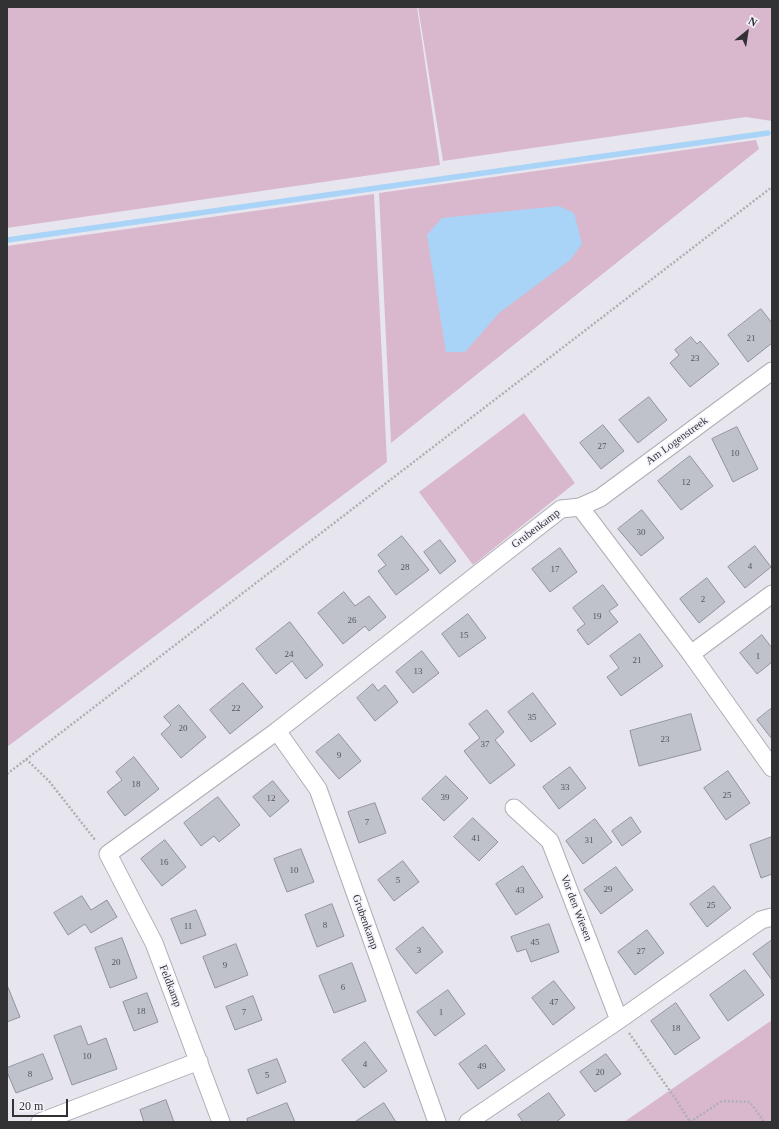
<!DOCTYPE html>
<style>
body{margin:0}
#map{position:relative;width:779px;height:1129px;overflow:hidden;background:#e7e6ee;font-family:Georgia,serif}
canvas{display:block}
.frame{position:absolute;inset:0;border:8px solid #323235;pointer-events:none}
.north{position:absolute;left:727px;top:12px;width:40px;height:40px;-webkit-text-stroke:3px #f4f3fc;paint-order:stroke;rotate:30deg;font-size:11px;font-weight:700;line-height:16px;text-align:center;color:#323235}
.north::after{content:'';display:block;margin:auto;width:14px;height:18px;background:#323235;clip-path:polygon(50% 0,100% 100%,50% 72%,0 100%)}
.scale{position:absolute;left:12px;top:1099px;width:56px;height:18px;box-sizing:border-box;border:2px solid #323235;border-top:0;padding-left:5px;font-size:12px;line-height:14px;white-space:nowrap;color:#323235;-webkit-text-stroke:3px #f4f3fc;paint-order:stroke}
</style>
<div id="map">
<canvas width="779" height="1129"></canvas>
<div class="frame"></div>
<div class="north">N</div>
<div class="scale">20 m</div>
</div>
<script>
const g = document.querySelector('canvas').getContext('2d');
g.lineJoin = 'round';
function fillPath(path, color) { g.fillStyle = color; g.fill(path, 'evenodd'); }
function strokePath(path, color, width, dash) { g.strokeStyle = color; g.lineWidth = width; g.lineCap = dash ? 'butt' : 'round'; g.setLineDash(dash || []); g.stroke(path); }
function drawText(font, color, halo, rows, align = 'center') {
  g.font = font + ' Georgia,serif'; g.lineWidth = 3.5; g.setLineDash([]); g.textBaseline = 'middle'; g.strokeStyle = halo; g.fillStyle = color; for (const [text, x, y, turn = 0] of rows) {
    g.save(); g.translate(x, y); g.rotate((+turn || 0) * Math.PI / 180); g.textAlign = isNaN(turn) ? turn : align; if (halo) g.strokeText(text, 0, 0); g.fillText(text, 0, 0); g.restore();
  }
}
fillPath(new Path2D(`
 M 7,7 L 417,7 L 440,165 L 7,228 Z
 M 418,7 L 772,7 L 772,121 L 746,117 L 443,161 Z
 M 756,140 L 759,149 L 391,443 L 379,193 Z
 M 374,194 L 387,462 L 7,747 L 7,246 Z
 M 524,413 L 575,483 L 473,565 L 419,492 Z
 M 772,1020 L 772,1122 L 624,1122 Z`), '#d9b8ce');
fillPath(new Path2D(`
 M 559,206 L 574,213 L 582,244 L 570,260 L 499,313 L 465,352 L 446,352 L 427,235 L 442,218 Z`), '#a9d4f8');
strokePath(new Path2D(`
 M 7,240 L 768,133`), '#a9d4f8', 5.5);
const building = new Path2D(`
 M 761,309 L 772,323 L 772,343 L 748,362 L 728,335 Z
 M 691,337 L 697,344 L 700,341 L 719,364 L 690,387 L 670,363 L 679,355 L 675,350 Z
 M 649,397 L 667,420 L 638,443 L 619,420 Z
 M 603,425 L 624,451 L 601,469 L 580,443 Z
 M 737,427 L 758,469 L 733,482 L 712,439 Z
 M 690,456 L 713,486 L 681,510 L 658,481 Z
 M 642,510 L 664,538 L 641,556 L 618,529 Z
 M 402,536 L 429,570 L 396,595 L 378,571 L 386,565 L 378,555 Z
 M 440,540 L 456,561 L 440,574 L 424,552 Z
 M 755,546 L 771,567 L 745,588 L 728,567 Z
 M 560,548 L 577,572 L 550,592 L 532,569 Z
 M 707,578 L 725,602 L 699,623 L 680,599 Z
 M 603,585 L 618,605 L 609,611 L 618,622 L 588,645 L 577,630 L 585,624 L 573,608 Z
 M 344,592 L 355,606 L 369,596 L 386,617 L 369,631 L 365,626 L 343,644 L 318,613 Z
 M 468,614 L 486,638 L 459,657 L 442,634 Z
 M 290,622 L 323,665 L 306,679 L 292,661 L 276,674 L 256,649 Z
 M 640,634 L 663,666 L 621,696 L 607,677 L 619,668 L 610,656 Z
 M 762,635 L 772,648 L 772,662 L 757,674 L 740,653 Z
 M 422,651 L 439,673 L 413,693 L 396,672 Z
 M 243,683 L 263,707 L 230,734 L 210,710 Z
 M 373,684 L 378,691 L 385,685 L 398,702 L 375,721 L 357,698 Z
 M 533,693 L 556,724 L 531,742 L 508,712 Z
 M 179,705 L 206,737 L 181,758 L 161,734 L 171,725 L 164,717 Z
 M 772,708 L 772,739 L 757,720 Z
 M 487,710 L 504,732 L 495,740 L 515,765 L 490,784 L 464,751 L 480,738 L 469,724 Z
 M 691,714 L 701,750 L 639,766 L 630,731 Z
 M 339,734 L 361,761 L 339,779 L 316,752 Z
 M 134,757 L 159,789 L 125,816 L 107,792 L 122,780 L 116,772 Z
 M 570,767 L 586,788 L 559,809 L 543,787 Z
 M 728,771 L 750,803 L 726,820 L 704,788 Z
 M 446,776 L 468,798 L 444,821 L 422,799 Z
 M 273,781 L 289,801 L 270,817 L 253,797 Z
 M 218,797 L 240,825 L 219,842 L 214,836 L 201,846 L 184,823 Z
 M 375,803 L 386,833 L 359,843 L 348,812 Z
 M 631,817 L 641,832 L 622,846 L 612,831 Z
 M 473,818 L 498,842 L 479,861 L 454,837 Z
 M 595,819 L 612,842 L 583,864 L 566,841 Z
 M 772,837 L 772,874 L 761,878 L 750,845 Z
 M 165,840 L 186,867 L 162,886 L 141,859 Z
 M 301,849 L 314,882 L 287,892 L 274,859 Z
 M 403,861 L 419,882 L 394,901 L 378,880 Z
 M 523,866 L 543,897 L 516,915 L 496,884 Z
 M 616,867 L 633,890 L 601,914 L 584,890 Z
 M 714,886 L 731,908 L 707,927 L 690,904 Z
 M 82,896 L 91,910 L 107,900 L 117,917 L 91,933 L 85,924 L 68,935 L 54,913 Z
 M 332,904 L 344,936 L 317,947 L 305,915 Z
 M 196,910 L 206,935 L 181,944 L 171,919 Z
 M 549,924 L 559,952 L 531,962 L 526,949 L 517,952 L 511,937 Z
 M 423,927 L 443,952 L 416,974 L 396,949 Z
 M 647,930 L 664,953 L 635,975 L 618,952 Z
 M 122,938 L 137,978 L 110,988 L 95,948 Z
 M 772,940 L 772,980 L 753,954 Z
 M 236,944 L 248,975 L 215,988 L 203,957 Z
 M 352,963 L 366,1001 L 334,1013 L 319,976 Z
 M 745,970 L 764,995 L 728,1021 L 710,995 Z
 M 554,981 L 575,1008 L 553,1025 L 532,998 Z
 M 7,985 L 20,1017 L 7,1022 Z
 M 448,990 L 465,1014 L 435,1036 L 417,1012 Z
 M 147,993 L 158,1022 L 134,1031 L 123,1002 Z
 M 253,996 L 262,1020 L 235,1030 L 226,1007 Z
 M 676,1003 L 700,1038 L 675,1055 L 651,1021 Z
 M 81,1026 L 88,1045 L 106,1038 L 117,1069 L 72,1085 L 54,1036 Z
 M 365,1042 L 387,1071 L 364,1088 L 342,1060 Z
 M 486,1045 L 505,1070 L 478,1089 L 459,1064 Z
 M 43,1054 L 53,1079 L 16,1093 L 7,1072 L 7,1068 Z
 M 606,1054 L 621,1074 L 595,1092 L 580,1072 Z
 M 277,1059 L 286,1082 L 257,1094 L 248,1070 Z
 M 549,1093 L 565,1115 L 556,1122 L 523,1122 L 518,1115 Z
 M 166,1100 L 174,1122 L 144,1122 L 140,1110 Z
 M 287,1103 L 295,1122 L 248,1122 L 247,1119 Z
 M 384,1103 L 396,1122 L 355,1122 Z`);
fillPath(building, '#bfc2ca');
strokePath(building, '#90939a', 1);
const minor = new Path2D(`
 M 580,507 L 600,498 L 772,371
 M 691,654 L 772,594
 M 277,731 L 318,789 L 437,1122
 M 514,808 L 550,841 L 619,1020
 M 40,1122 L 199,1061
 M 221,1122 L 154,943 L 108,854 L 277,731 L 561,509 L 580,507 L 691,654 L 772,768
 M 468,1122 L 619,1020 L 761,920 L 772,917`);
strokePath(minor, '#afaeb6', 19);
strokePath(new Path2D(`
 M 26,759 L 49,781 L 96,841
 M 7,774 L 772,187
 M 629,1033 L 675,1098 L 690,1122
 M 690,1122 L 722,1101 L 750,1102 L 764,1122`), '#afaeb5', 2.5, [2, 2]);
strokePath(minor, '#fff', 17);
drawText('9px', '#55565a', null, [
 ["21",751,339],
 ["23",695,359],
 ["27",602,447],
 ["10",735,454],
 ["12",686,483],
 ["30",641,533],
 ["4",750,567],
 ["28",405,568],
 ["17",555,570],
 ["2",703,600],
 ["19",597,617],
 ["26",352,621],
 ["15",464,636],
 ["24",289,655],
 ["1",758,657],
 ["21",637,661],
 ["13",418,672],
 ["22",236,709],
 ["35",532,718],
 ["20",183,729],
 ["23",665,740],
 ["37",485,745],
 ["9",339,756],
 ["18",136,785],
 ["33",565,788],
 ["25",727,796],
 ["39",445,798],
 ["12",271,799],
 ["7",367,823],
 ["41",476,839],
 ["31",589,841],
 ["16",164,863],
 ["10",294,871],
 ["5",398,881],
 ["29",608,890],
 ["43",520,891],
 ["25",711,906],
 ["8",325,926],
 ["11",188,927],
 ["45",535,943],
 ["3",419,951],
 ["27",641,952],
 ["20",116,963],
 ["9",225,966],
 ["6",343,988],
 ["47",554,1003],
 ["18",141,1012],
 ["7",244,1013],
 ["1",441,1013],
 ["18",676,1029],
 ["10",87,1057],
 ["4",365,1065],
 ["49",482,1067],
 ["20",600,1073],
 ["8",30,1075],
 ["5",267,1076]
]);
drawText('11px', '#323235', '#f4f3fc', [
 ["Am Logenstreek",677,441,-36],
 ["Grubenkamp",536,529,-37],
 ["Vor den Wiesen",576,908,69],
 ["Grubenkamp",365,922,70],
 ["Feldkamp",170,986,69]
]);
</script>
